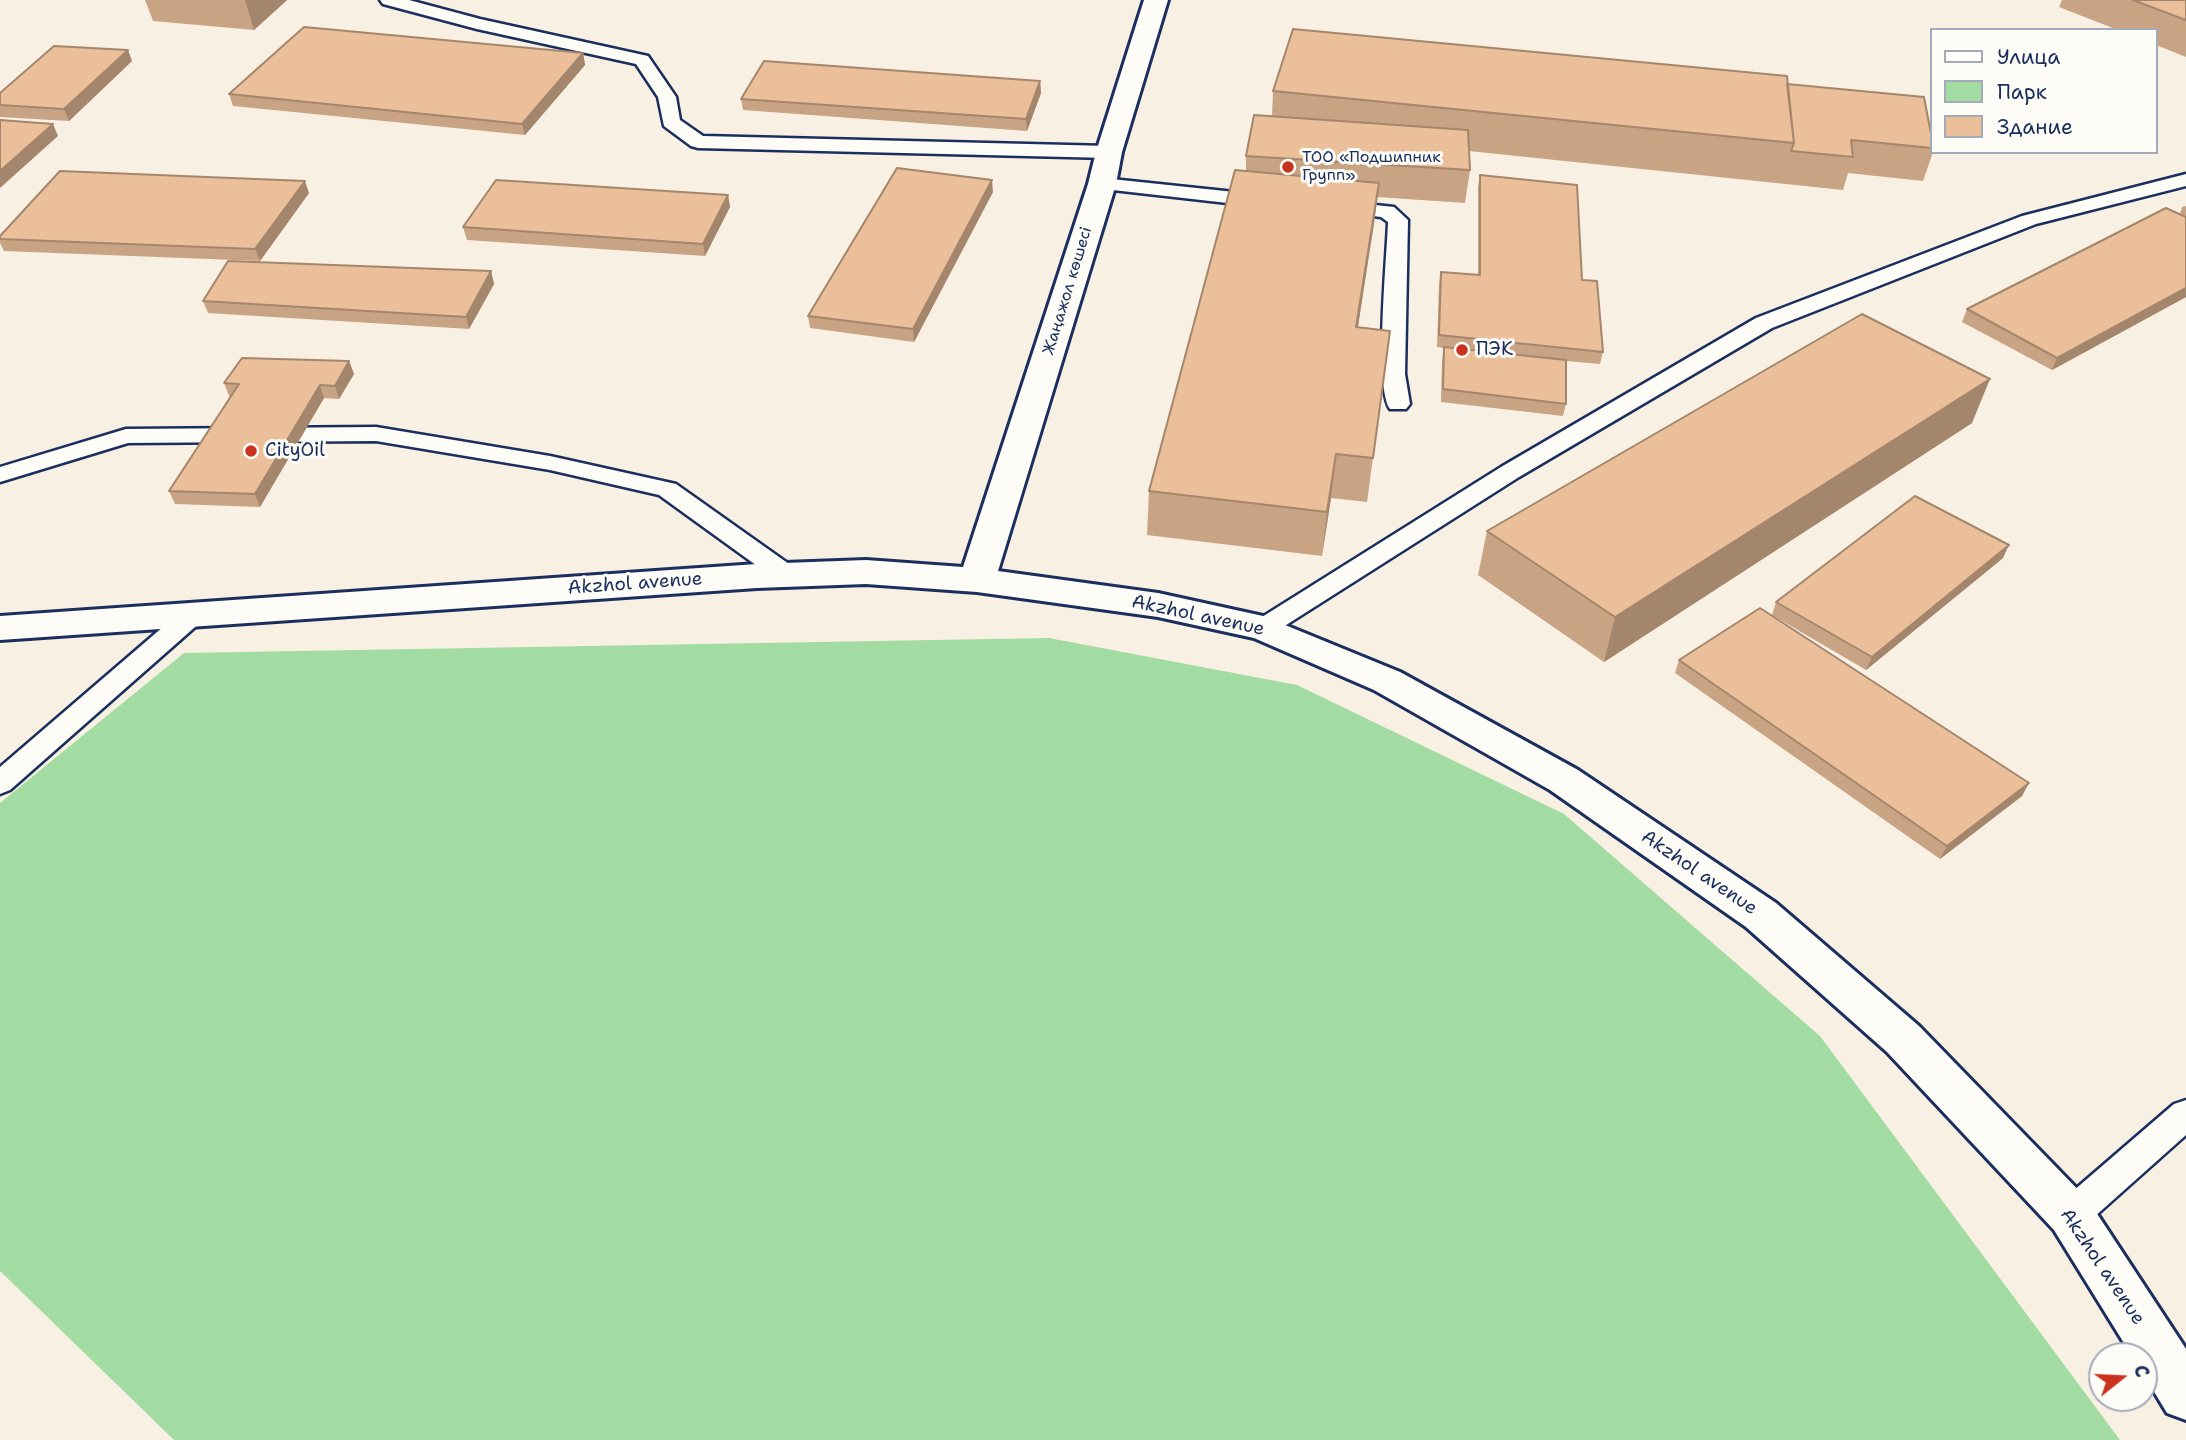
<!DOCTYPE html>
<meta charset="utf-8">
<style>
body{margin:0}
#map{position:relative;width:2186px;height:1440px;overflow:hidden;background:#f9f0e4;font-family:"Shantell Sans",sans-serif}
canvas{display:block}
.legend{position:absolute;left:1930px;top:28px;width:228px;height:126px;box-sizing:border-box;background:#fdfcf7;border:2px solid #a3aaba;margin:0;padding:9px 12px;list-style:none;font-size:21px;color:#1b2f5e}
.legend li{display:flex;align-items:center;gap:14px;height:35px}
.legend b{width:35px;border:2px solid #a3aaba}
.north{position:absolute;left:2088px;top:1342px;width:70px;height:70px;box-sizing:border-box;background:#fdfcf7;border:2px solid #a3aaba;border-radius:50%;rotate:72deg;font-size:19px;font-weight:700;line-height:28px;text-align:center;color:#1b2f5e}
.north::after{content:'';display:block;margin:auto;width:24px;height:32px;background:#c8321e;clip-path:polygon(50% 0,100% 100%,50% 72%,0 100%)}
</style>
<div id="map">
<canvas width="2186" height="1440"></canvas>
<ul class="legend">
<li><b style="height:9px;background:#fdfcf7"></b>Улица</li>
<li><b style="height:19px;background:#a2dca2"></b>Парк</li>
<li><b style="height:19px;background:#eabf9a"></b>Здание</li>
</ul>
<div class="north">С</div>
</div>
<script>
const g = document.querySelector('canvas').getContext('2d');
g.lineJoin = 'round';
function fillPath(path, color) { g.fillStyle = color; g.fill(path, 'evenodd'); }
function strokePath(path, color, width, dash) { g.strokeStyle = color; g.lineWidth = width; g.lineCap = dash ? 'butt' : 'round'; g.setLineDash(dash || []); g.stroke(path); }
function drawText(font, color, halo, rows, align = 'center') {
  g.font = font + ' "Shantell Sans",sans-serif'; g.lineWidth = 6; g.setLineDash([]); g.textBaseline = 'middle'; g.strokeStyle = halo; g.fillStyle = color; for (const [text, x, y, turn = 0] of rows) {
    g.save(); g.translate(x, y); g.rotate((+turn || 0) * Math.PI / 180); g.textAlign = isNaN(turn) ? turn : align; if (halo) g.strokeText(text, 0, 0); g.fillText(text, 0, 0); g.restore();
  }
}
fillPath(new Path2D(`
 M 1049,638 L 1297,685 L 1564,814 L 1820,1036 L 2120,1440 L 174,1440 L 0,1271 L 0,803 L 184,653 Z`), '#a2dca2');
const lane = new Path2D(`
 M 380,0 L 409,0 L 480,19 L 648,56 L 676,97 L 680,120 L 703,136 L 1109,146 L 1119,152 L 1109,158 L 698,148 L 691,146 L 664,126 L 658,97 L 636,64 L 477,29 L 383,4 Z
 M 2186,174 L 2186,186 L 2036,224 L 1772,328 L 1519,477 L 1272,634 L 1263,637 L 1254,634 L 1250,628 L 1254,622 L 1501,467 L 1756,318 L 2022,216 Z
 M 1102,178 L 1263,195 L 1270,197 L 1273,201 L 1270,205 L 1263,207 L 1095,188 L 1092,184 L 1095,180 Z
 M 1338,201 L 1394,207 L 1408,220 L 1405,374 L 1410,404 L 1406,409 L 1390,409 C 1374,387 1387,256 1388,222 L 1381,217 L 1331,211 L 1328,207 L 1331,203 Z
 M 376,427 L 550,456 L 676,484 L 796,569 L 800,575 L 796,581 L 787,583 L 778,581 L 659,495 L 550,470 L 376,441 L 128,443 L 0,482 L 0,467 L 126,429 Z
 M 194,605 L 203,608 L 207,614 L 203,620 L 10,790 L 0,794 L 0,767 L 185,608 Z
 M 2186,1100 L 2186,1135 L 2084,1226 L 2071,1231 L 2058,1226 L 2053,1215 L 2058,1204 L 2174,1104 Z`);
const secondary = new Path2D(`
 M 1144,0 L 1168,0 L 1122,152 L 1116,184 L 998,571 L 1158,593 L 1263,616 L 1400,672 L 1578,770 L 1776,903 L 1919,1026 L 2088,1200 L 2186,1349 L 2186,1420 L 2167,1413 L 2144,1375 L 2144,1356 L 2132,1356 L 2054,1230 L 1887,1052 L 1746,927 L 1550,790 L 1374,690 L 1254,638 L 1158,617 L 977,592 L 866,584 L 757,588 L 0,640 L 0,616 L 757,564 L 866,560 L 963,567 L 1088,184 L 1096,152 Z`);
strokePath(lane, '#1b2f5e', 5);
strokePath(secondary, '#1b2f5e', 6);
fillPath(lane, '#fdfcf7');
fillPath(secondary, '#fdfcf7');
fillPath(new Path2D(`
 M 145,0 L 287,0 L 254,30 L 153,21 Z
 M 2062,0 L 2186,0 L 2186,57 L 2156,45 L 2156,30 L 2118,30 L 2059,7 Z
 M 583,53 L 585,65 L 525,135 L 233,106 L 229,94 Z
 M 132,61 L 69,121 L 0,117 L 0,93 Z
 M 1040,81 L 1041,93 L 1027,131 L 743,110 L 741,99 Z
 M 1787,84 L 1932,139 L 1933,152 L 1923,181 L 1848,173 L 1843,190 L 1469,151 L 1470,170 L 1465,203 L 1377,197 L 1358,327 L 1390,331 L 1367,502 L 1331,498 L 1322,556 L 1147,535 L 1149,491 L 1246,171 L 1246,156 L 1272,116 L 1273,91 Z
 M 1480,175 L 1582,280 L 1603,352 L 1600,364 L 1566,361 L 1566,404 L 1563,416 L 1441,402 L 1442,360 L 1444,348 L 1437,347 L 1439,284 L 1441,272 L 1478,275 L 1478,187 Z
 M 993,192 L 914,342 L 810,328 L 808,316 Z
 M 309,193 L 260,261 L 4,251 L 0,243 L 0,236 Z
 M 728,195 L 730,207 L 705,256 L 467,240 L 463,227 Z
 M 2186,206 L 2186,297 L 2052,370 L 1962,322 L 1967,309 L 2180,214 L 2182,207 Z
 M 491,271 L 494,284 L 469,329 L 208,313 L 203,301 Z
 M 349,361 L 354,374 L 339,399 L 324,398 L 260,507 L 175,504 L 169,491 L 231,396 L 229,396 L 224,383 Z
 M 1972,423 L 1604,662 L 1478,575 L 1487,531 Z
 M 2003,558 L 1866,670 L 1772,615 L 1776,602 Z
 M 1679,660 L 2022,796 L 1940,859 L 1675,673 Z`), '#c9a484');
fillPath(new Path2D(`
 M 245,0 L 287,0 L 254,30 Z
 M 128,50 L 132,61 L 69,121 L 64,109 Z
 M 583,53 L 585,65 L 525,135 L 522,124 Z
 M 1040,81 L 1041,93 L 1027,131 L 1026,119 Z
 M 53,124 L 58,136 L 0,188 L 0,171 Z
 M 992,180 L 993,192 L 914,342 L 913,329 Z
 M 305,181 L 309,193 L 260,261 L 255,249 Z
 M 1379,183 L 1374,224 L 1351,370 L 1356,327 Z
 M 728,195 L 730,207 L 705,256 L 703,244 Z
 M 491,271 L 494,284 L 469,329 L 466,317 Z
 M 2186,288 L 2186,297 L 2052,370 L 2057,358 Z
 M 349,361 L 354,374 L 339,399 L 335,386 Z
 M 1990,379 L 1972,423 L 1604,662 L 1615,617 Z
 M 320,385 L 324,398 L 260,507 L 255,494 Z
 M 1336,454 L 1331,498 L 1322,556 L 1327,512 Z
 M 2009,545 L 2003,558 L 1866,670 L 1872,657 Z
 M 2029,783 L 2022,796 L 1940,859 L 1947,846 Z`), '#a4866c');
const building = new Path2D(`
 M 2133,0 L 2186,0 L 2186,20 Z
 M 304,27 L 583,53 L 522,124 L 229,94 Z
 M 1293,29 L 1787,76 L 1794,143 L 1273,91 Z
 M 54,46 L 128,50 L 64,109 L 0,105 L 0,93 Z
 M 764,61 L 1040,81 L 1026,119 L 741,99 Z
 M 1787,84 L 1924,97 L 1932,139 L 1932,148 L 1851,140 L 1853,157 L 1791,151 L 1794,143 Z
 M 1254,115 L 1468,130 L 1470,170 L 1246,156 Z
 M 0,120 L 53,124 L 0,171 Z
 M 897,168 L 992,180 L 913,329 L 808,316 Z
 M 1235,170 L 1379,183 L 1356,327 L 1390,331 L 1373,458 L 1336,454 L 1327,512 L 1149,491 Z
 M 60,171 L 305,181 L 255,249 L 0,239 L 0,236 Z
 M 1480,175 L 1577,185 L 1582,280 L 1597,281 L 1603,352 L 1439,335 L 1441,272 L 1480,275 Z
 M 496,180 L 728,195 L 703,244 L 463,227 Z
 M 2166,208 L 2186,217 L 2186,288 L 2057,358 L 1967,309 Z
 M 228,261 L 491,271 L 466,317 L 203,301 Z
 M 1862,314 L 1990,379 L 1615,617 L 1487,531 Z
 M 1444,347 L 1566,360 L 1566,404 L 1443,389 Z
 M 242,358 L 349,361 L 335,386 L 320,385 L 255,494 L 169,491 L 239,384 L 224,383 Z
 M 1915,496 L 2009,545 L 1872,657 L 1776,602 Z
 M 1760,608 L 2029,783 L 1947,846 L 1679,660 Z`);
fillPath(building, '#eabf9a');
strokePath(building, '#a4866c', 2);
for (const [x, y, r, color] of [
 [1288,167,7,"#c8321e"],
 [1462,350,7,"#c8321e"],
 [251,451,7,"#c8321e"]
]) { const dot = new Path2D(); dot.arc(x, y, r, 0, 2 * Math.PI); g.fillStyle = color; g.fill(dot); strokePath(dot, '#fdfcf7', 2.5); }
drawText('16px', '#1b2f5e', '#fdfcf7', [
 ["ТОО «Подшипник",1302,158],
 ["Групп»",1302,176]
], 'left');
drawText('16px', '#1b2f5e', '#fdfcf7', [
 ["Жаңажол көшесі",1068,291,-73]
]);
drawText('19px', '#1b2f5e', '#fdfcf7', [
 ["ПЭК",1476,350],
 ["CityOil",265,451]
], 'left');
drawText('19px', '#1b2f5e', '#fdfcf7', [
 ["Akzhol avenue",635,584,-4],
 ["Akzhol avenue",1198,616,12],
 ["Akzhol avenue",1699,873,34],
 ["Akzhol avenue",2102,1267,56]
]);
</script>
